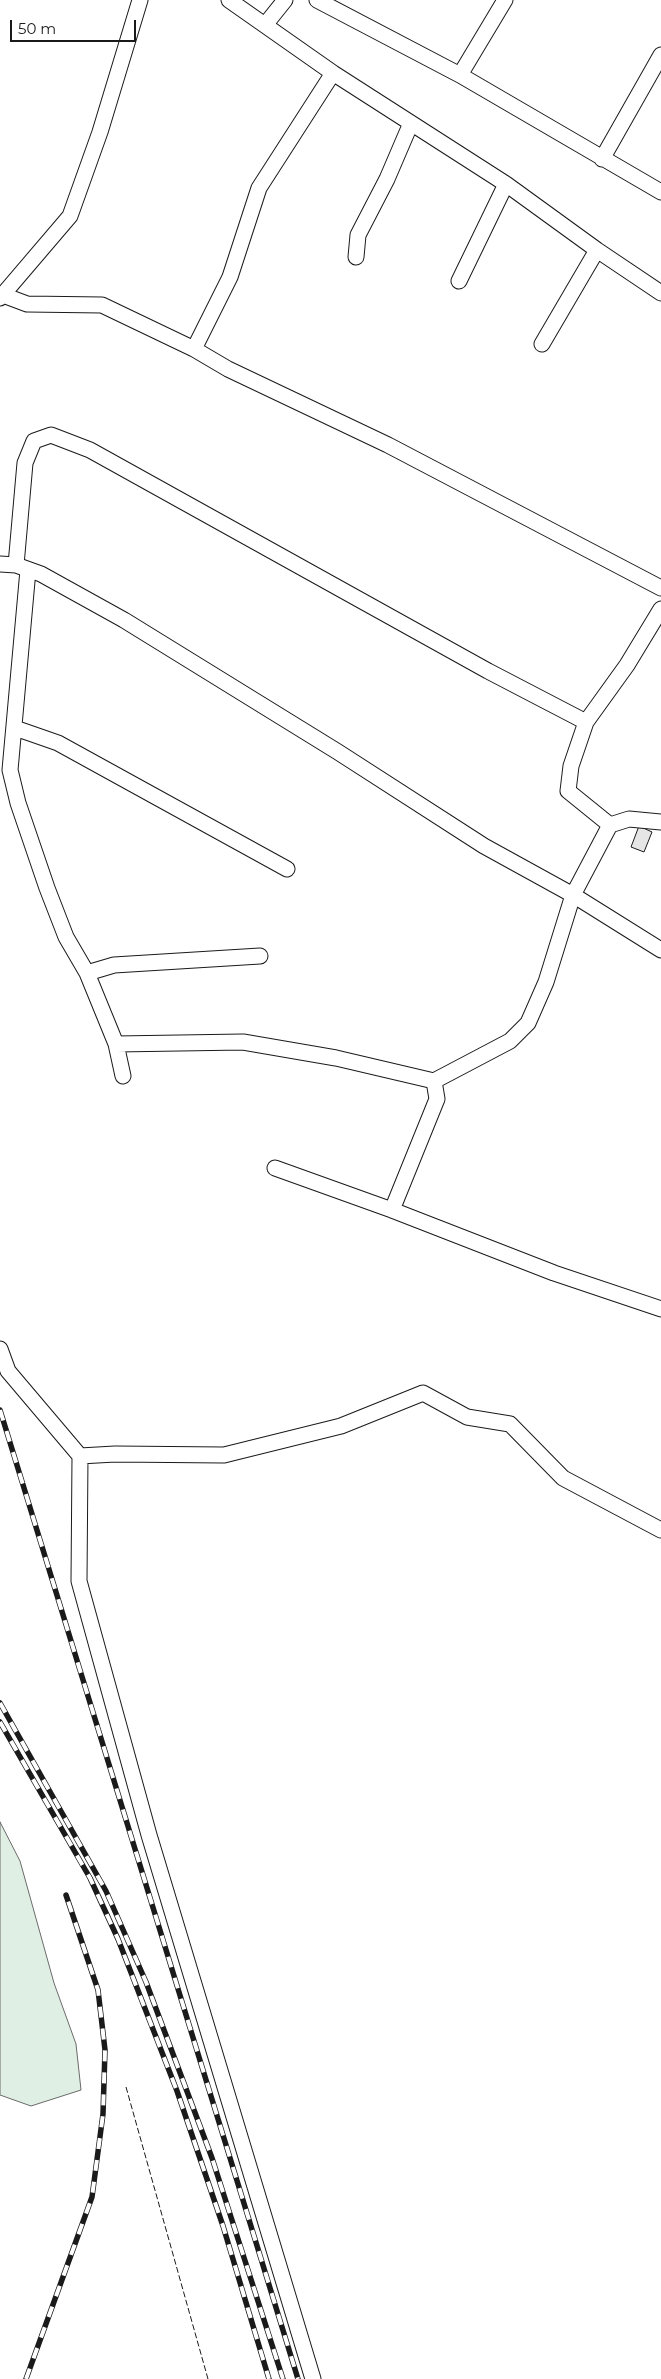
<!DOCTYPE html>
<html>
<head>
<meta charset="utf-8">
<style>
  body { margin:0 }
  #map { position:relative; width:661px; height:2379px; overflow:hidden; background:#fff; font-family:Montserrat,sans-serif }
  canvas { display:block }
  .scale { position:absolute; left:10px; top:20px; width:126px; height:22px; box-sizing:border-box; border:2px solid #1a1a1a; border-top:0; padding-left:6px; font-size:15px; line-height:18px; white-space:nowrap; color:#1a1a1a; -webkit-text-stroke:4px #fff; paint-order:stroke }
</style>
</head>
<body>
<div id="map">
<canvas width="661" height="2379"></canvas>
<div class="scale">50 m</div>
</div>
<script>
const g = document.querySelector('canvas').getContext('2d');
g.lineJoin = 'round';
function fill(path, color) {
  g.fillStyle = color;
  g.fill(path, 'evenodd');
}
function poly(rows) {
  const path = new Path2D();
  for (const r of rows) {
    path.moveTo(r[0], r[1]);
    for (let i = 2; i < r.length; i += 2) path.lineTo(r[i], r[i + 1]);
  }
  return path;
}
function stroke(path, color, width, dash) {
  g.strokeStyle = color;
  g.lineWidth = width;
  g.lineCap = dash ? 'butt' : 'round';
  g.setLineDash(dash || []);
  g.stroke(path);
}
const green = poly([
  [0,1822,20,1861,54,1983,76,2044,81,2090,31,2106,0,2095,0,1822]
]);
fill(green, '#e0efe3');
stroke(green, '#6a6a6a', 1);
const building = poly([
  [639,826,652,832,644,852,631,847,639,826]
]);
fill(building, '#e6e6e6');
stroke(building, '#1a1a1a', 1);
const minor = poly([
  [229,0,333,73,506,184,597,250,661,293],
  [317,0,460,75,661,192],
  [265,25,285,0],
  [460,75,505,0],
  [602,159,661,55],
  [356,257,358,235,387,179,411,123],
  [459,281,506,184],
  [3,295,27,304,102,305,194,349,228,369,388,445,661,588],
  [0,298,70,216,100,132,140,0],
  [542,344,597,250],
  [194,349,230,277,259,188,333,73],
  [0,564,16,565,41,574,124,620,338,752,484,846,573,895,661,950],
  [16,565,25,463,34,441,51,435,90,450,488,671,586,722],
  [28,570,10,770,18,803,47,888,66,937,87,973,116,1044,123,1076],
  [15,728,58,743,287,869],
  [610,825,568,791,571,766,586,722,627,665,661,609],
  [87,973,114,965,260,956],
  [116,1044,243,1042,336,1058,434,1081,510,1041,528,1023,546,982,573,895,610,825,629,819,661,822],
  [275,1168,392,1210,554,1273,661,1309],
  [392,1210,437,1099,434,1081],
  [0,1349,8,1371,80,1456,79,1581,149,1835,313,2379],
  [80,1456,115,1454,224,1455,341,1426,423,1393,467,1417,510,1424,563,1478,661,1530]
]);
stroke(minor, '#1a1a1a', 17);
stroke(minor, '#fff', 15);
const rail = poly([
  [0,1410,298,2379],
  [0,1703,106,1891,146,1982,212,2158,283,2379],
  [0,1722,90,1878,118,1939,177,2091,223,2226,269,2379],
  [26,2379,92,2197,103,2114,105,2050,98,1990,66,1895]
]);
stroke(rail, '#1a1a1a', 5.5);
stroke(rail, '#fff', 4, [11]);
stroke(poly([
  [126,2087,208,2379]
]), '#1a1a1a', 1, [6, 2.5]);
</script>
</body>
</html>
